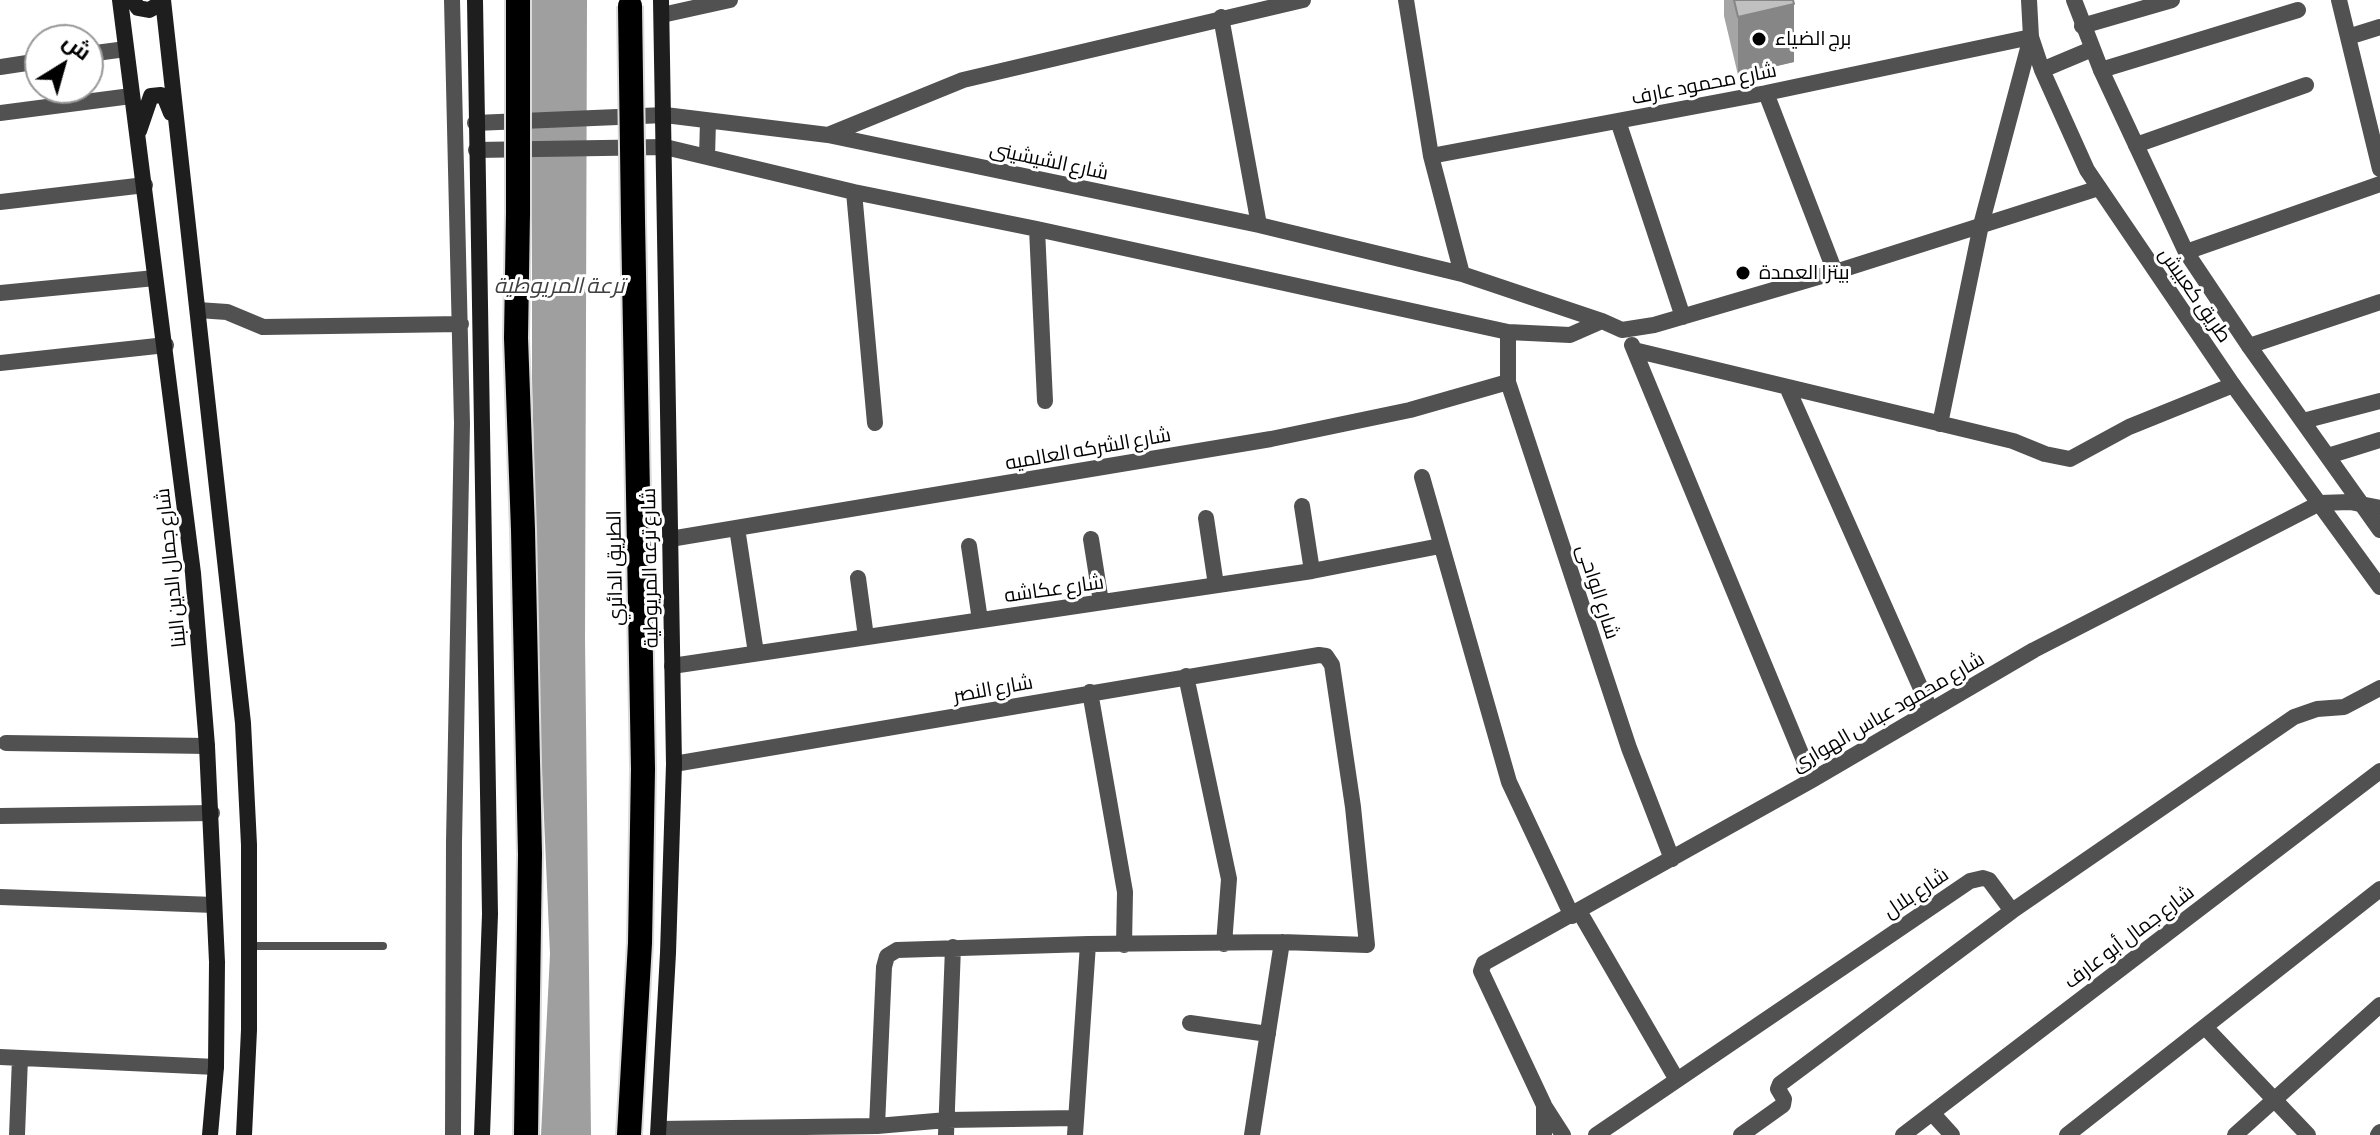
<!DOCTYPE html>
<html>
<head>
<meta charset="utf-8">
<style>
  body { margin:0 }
  #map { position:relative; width:2380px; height:1135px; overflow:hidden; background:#fff; font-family:"Asap Condensed",Cairo,sans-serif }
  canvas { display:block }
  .north { position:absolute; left:24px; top:24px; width:80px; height:80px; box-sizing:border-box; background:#fff; border:2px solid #999; border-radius:50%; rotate:37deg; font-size:22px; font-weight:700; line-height:32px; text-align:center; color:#000 }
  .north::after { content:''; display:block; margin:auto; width:28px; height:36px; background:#000; clip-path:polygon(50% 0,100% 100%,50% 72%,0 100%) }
</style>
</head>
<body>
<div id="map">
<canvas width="2380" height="1135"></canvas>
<div class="north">ش</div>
</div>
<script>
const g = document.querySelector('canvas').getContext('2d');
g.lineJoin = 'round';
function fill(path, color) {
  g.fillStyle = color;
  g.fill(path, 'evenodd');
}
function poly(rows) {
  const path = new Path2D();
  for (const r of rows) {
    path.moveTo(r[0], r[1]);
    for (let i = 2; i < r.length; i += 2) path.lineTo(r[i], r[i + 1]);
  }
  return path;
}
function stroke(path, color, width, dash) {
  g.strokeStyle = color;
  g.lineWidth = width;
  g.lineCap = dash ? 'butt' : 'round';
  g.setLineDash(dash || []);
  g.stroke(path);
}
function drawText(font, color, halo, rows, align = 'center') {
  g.font = font + ' "Asap Condensed",Cairo,sans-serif';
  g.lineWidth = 6;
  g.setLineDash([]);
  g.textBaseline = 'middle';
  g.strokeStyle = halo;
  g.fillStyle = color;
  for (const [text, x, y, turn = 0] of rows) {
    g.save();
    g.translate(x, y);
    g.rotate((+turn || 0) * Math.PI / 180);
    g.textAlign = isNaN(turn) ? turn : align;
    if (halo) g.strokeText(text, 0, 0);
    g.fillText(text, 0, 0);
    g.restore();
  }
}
fill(poly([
  [532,0,587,0,585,640,591,1135,541,1135,550,954,541,750,532,378]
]), '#9f9f9f');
const motorway = poly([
  [518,213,516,338,523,530,530,854,526,1135],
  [629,1135,640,943,643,769,633,220]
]);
stroke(motorway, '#dbdbdb', 28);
stroke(poly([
  [250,946,383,946]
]), '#515151', 8);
stroke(poly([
  [452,0,462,423,454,842,453,1135],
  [1406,0,1431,156,1462,274],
  [2339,0,2380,169],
  [662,15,730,0],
  [1221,17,1259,225],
  [2082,26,2172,0],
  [2348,37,2380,27],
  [88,54,126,49],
  [0,67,40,61],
  [2101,70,2298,10],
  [1766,93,1835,272],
  [0,113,131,96],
  [1618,121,1683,317],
  [475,123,665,115,828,135,1259,225,1462,274,1602,321,1622,330,1654,325,1835,272,2099,188],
  [828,135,963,80,1303,0],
  [2136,145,2306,85],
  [476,150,665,147,854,192,1037,229,1508,332,1570,335,1602,321],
  [1431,156,1766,93,2031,37,1981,225,1940,424],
  [707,157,708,121],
  [854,192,875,423],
  [0,202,145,185],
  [1037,229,1045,401],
  [2186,252,2380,184],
  [0,293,155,278],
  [198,310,227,312,263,327,461,324],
  [1508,332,1508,382,1629,748,1672,859],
  [1632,345,1812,780],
  [2249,346,2380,302],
  [1634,350,2013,441,2045,454,2070,459,2129,427,2233,385],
  [0,363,166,345],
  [1787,387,1930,709],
  [2303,421,2380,401],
  [2328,456,2380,440],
  [1422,477,1509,782,1572,916],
  [1302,506,1312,571],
  [1206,518,1216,585],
  [737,528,756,653],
  [670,539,1271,439,1410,410,1508,382],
  [1091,539,1101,602],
  [969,546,980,620],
  [858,578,866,637],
  [672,666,1312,571,1440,546],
  [1186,676,1229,879,1224,944],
  [1090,692,1125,892,1124,945],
  [6,743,207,746],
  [674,764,1319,655,1326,656,1332,665,1353,807,1367,945,1282,942,1088,944,897,950,887,956,884,967,877,1126],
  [0,816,212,813],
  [0,897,214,905],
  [1579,911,1677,1080],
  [1190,1023,1268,1034],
  [2205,1027,2308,1135],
  [0,1057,216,1067],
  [1545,1107,1563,1135],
  [1932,1113,1952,1135],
  [659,1129,877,1126,947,1120,1076,1118],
  [17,1135,20,1058],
  [946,1135,953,947],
  [1075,1135,1088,944],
  [1252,1135,1282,942],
  [1544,1135,1544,1105,1481,971,1484,963,1812,780,2034,650,2320,503,2350,502,2380,508],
  [1596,1135,1970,881,1983,878,1989,880,2012,911,2294,717,2317,709,2344,707,2380,688],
  [1741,1135,1783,1105,1784,1099,1778,1089,1780,1084,2012,911],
  [1903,1135,2380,771],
  [2067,1135,2380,889],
  [2235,1135,2380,1005],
  [2378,1135,2380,1132]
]), '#515151', 16);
stroke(poly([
  [2029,0,2031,37,2042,70,2087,170,2233,385,2380,587],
  [2074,0,2101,70,2186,252,2249,346,2380,530],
  [2042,70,2092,49]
]), '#515151', 16);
stroke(poly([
  [120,0,193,573,207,746,217,962,216,1067,210,1135],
  [133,0,138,8,149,10,158,5,161,0],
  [163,0,243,723,249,845,249,1030,244,1135],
  [475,0,490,914,482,1135],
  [139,131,151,96,161,95,165,98,171,113],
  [658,1135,668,953,674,764,661,0]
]), '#1e1e1e', 16);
stroke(motorway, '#000', 24);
const motorwayBridge = poly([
  [630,6,633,220],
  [518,213,518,0]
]);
stroke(motorwayBridge, '#dbdbdb', 28, []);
stroke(motorwayBridge, '#000', 24);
fill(poly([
  [1724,0,1793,0,1794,62,1738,75,1724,16]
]), '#a5a5a5');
fill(poly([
  [1794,4,1794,62,1738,75,1738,17]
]), '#868686');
const building = poly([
  [1734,0,1793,0,1794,4,1738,17,1734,0]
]);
fill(building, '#c0c0c0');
stroke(building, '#868686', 2);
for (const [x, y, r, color] of [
  [1759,39,8,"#000"],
  [1743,273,8,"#000"]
]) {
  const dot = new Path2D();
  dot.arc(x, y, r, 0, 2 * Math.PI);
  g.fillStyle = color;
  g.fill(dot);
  stroke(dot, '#fff', 3);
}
drawText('20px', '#000', '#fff', [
  ["برج الضياء",1775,39],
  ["بيتزا العمدة",1759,273]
], 'left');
drawText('20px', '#000', '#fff', [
  ["شارع محمود عارف",1704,84,-11],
  ["شارع الشيشينى",1049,161,12],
  ["طريق كعبيش",2195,295,55],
  ["شارع الشركه العالميه",1088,449,-10],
  ["شارع جمال الدين البنا",171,568,-96],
  ["الطريق الدائري",615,568,-91],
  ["شارع ترعه المريوطية",650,568,-91],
  ["شارع عكاشه",1054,589,-8],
  ["شارع الواحى",1598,592,72],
  ["شارع النصر",993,689,-10],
  ["شارع محمود عباس الهوارى",1888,712,-30],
  ["شارع بلال",1916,893,-34],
  ["شارع جمال أبو عارف",2129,937,-37]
]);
drawText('italic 22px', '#404040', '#fff', [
  ["ترعة المريوطية",559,286]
]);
</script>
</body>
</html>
